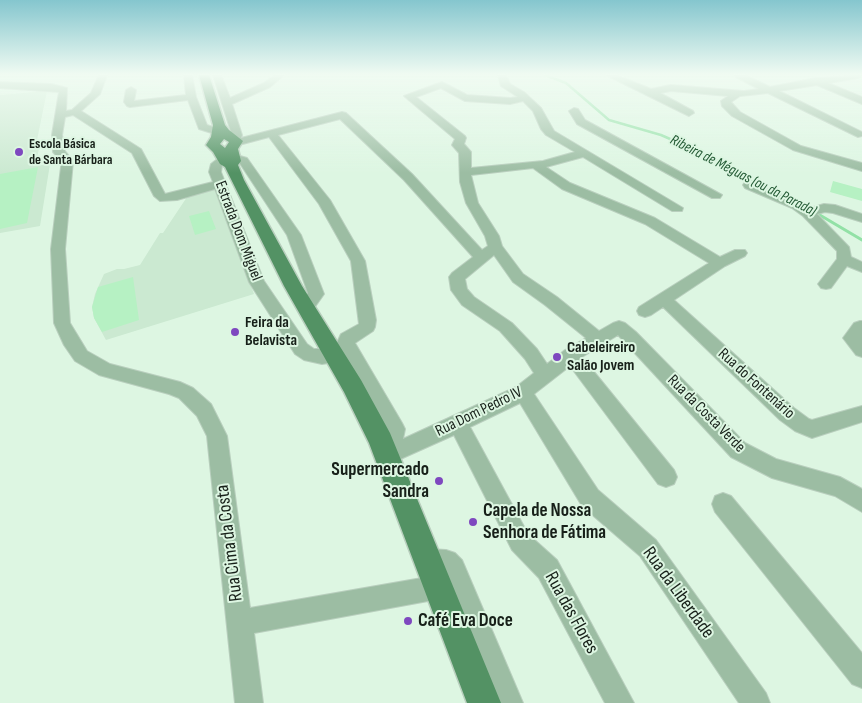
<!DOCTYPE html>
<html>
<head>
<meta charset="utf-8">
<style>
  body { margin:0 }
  canvas { display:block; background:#ddf6e2 }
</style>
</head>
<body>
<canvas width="862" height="703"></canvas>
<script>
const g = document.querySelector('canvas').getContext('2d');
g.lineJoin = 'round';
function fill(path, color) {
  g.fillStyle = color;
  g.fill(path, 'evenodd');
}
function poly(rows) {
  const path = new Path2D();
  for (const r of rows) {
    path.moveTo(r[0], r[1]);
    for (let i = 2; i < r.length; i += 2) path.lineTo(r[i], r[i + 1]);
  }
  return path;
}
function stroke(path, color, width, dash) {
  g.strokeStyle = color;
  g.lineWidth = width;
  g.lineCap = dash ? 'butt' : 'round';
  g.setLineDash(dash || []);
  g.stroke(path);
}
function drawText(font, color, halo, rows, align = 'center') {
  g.font = font + ' "Sofia Sans Condensed",sans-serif';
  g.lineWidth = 4;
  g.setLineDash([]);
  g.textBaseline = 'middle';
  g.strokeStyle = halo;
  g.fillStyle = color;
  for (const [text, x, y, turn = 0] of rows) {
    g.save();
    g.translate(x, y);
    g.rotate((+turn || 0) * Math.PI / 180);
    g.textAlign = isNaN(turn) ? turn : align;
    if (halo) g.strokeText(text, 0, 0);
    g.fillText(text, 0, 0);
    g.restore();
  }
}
fill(poly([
  [47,91,37,140,41,140,35,166,50,164,40,226,0,233,0,95],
  [214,189,254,294,106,340,94,318,92,307,95,294,104,274,117,269,124,269,140,265,160,233,163,233,187,197]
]), '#cbe9d1');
fill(poly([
  [38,167,27,223,0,229,0,174],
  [833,181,862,189,862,201,830,192],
  [209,211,216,229,195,235,189,216],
  [133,277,139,320,102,332,94,318,92,307,98,287]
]), '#b6f1c3');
stroke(poly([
  [545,75,566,83,609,120,661,135,693,149]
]), '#92e1a6', 2.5);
stroke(poly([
  [690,148,718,161,742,178,754,183],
  [813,211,862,240]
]), '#92e1a6', 3);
const minor = poly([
  [99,75,107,75,100,94,81,111,141,149,165,194,213,182,209,172,211,164,220,157,228,156,233,154,247,158,301,235,324,294,312,311,306,313,300,311,298,307,308,293,287,235,239,162,229,160,222,165,221,172,264,281,307,344,314,349,335,349,341,351,344,356,341,361,322,364,304,360,295,354,249,282,215,189,177,200,160,201,154,196,132,153,73,115,65,117,62,135,65,151,73,161,65,249,70,323,87,351,110,364,180,382,193,388,211,404,227,436,250,608,439,575,443,576,441,574,429,573,420,570,417,561,420,552,429,549,446,550,455,553,462,560,523,703,495,703,450,591,448,596,439,599,254,633,263,703,235,703,207,436,197,416,179,398,169,394,99,375,75,361,64,345,54,323,51,249,61,167,61,161,53,152,52,135,59,92,0,88,0,82,51,84,67,88,66,111,72,110,91,93,99,75],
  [184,75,192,75,196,97,207,125,222,130,223,132,222,134,218,135,199,129,188,100,130,107,127,106,124,102,126,90,131,87,136,90,134,101,186,95,184,75],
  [213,75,221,75,230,98,264,83,275,75,284,75,270,87,232,104,242,135,241,138,342,112,346,113,412,174,482,250,488,246,485,236,466,203,460,182,459,153,452,145,455,139,404,96,442,82,467,95,510,98,518,97,501,86,498,75,506,75,510,84,524,92,541,108,554,131,683,208,682,211,672,211,583,157,546,167,570,183,655,218,720,257,735,250,745,250,747,253,745,256,725,266,674,300,794,408,809,419,812,420,862,406,862,422,812,438,795,431,780,420,663,307,651,315,645,317,639,315,637,311,639,307,709,263,645,224,562,189,533,168,471,175,478,203,499,236,502,246,523,274,557,297,599,331,613,323,619,321,625,323,636,332,745,443,776,459,840,477,862,489,862,512,835,496,772,478,731,457,618,335,582,357,674,470,677,477,674,484,666,487,658,484,570,366,534,394,598,490,656,540,766,693,770,703,739,703,640,556,582,506,520,403,470,427,528,534,557,560,634,703,605,703,539,578,512,550,454,435,387,465,380,463,377,456,380,450,374,447,371,441,374,435,385,429,337,343,341,334,359,324,351,261,319,204,269,137,235,146,231,145,230,140,232,135,213,75],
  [441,88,465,101,510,104,523,101,533,111,541,129,546,135,575,152,543,161,471,168,471,152,464,144,466,138,465,136,416,97,441,88],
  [340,119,404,180,473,257,452,273,449,277,451,290,462,305,500,331,525,359,534,373,516,387,403,439,405,429,402,423,355,343,373,331,375,327,376,320,365,261,330,200,278,135,340,119],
  [494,255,513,282,545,305,586,338,565,350,547,364,537,349,512,323,474,297,467,289,465,279,494,255],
  [606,75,616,75,651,89,671,85,744,91,759,89,736,77,735,75,745,75,770,87,816,78,862,75,858,78,828,83,862,97,862,104,817,85,779,91,862,132,862,136,858,137,768,93,740,96,731,102,740,112,801,146,862,163,862,171,793,150,732,116,722,106,721,101,728,96,671,91,660,93,693,111,694,113,689,116,606,75],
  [574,108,578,109,585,120,722,195,720,198,712,198,577,124,569,111,574,108],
  [749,181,802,202,810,208,824,204,835,205,862,214,862,222,833,213,825,212,817,214,849,247,851,257,862,262,862,272,847,266,831,288,826,289,821,288,818,284,837,259,837,251,803,216,792,208,745,188,743,185,745,182,749,181],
  [860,321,862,321,862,357,856,355,843,338,854,323,860,321],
  [723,493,731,496,862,653,862,688,852,684,715,512,712,504,715,496,723,493]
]);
const major = poly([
  [199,75,209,75,225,125,229,130,243,141,238,149,241,161,238,165,244,180,302,286,361,380,390,433,501,703,467,703,369,443,344,392,284,286,225,167,220,164,213,152,206,145,211,137,213,125,199,75],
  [224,139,229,142,225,148,220,144,224,139]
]);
stroke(minor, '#b9cfbe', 2);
stroke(major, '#b9cfbe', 3);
fill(minor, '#9cbda3');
fill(major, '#539264');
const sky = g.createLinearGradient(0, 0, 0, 173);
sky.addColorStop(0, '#85c6ce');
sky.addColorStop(0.43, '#f0fbf2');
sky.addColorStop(1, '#f0fbf200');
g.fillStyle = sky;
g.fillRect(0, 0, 862, 173);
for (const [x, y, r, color] of [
  [19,152,5,"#7e48bf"],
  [235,332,5,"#7e48bf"],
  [557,357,5,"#7e48bf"],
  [439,481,5,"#7e48bf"],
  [473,522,5,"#7e48bf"],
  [408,621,5,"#7e48bf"]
]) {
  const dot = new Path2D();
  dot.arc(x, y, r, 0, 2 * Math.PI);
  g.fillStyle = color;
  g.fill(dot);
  stroke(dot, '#ddf6e2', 2);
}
drawText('bold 14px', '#172019', '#ddf6e2', [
  ["Escola Básica",29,144],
  ["de Santa Bárbara",29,160]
], 'left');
drawText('italic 15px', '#245b35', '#ddf6e2', [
  ["Ribeira de Méguas (ou da Parada)",743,176,27]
]);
drawText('16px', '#172019', '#ddf6e2', [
  ["Estrada Dom Miguel",238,231,69],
  ["Rua do Fontenário",756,384,42],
  ["Rua Dom Pedro IV",479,412,-26],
  ["Rua da Costa Verde",706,414,45]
]);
drawText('bold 16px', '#172019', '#ddf6e2', [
  ["Feira da",245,323],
  ["Belavista",245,341],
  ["Cabeleireiro",567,348],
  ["Salão Jovem",567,366]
], 'left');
drawText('bold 19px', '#172019', '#ddf6e2', [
  ["Supermercado",429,470,"right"],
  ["Sandra",429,492,"right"],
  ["Capela de Nossa",483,511],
  ["Senhora de Fátima",483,533],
  ["Café Eva Doce",418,621]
], 'left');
drawText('19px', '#172019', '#ddf6e2', [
  ["Rua Cima da Costa",230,543,-97],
  ["Rua da Liberdade",678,593,54],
  ["Rua das Flores",571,613,61]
]);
</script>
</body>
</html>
